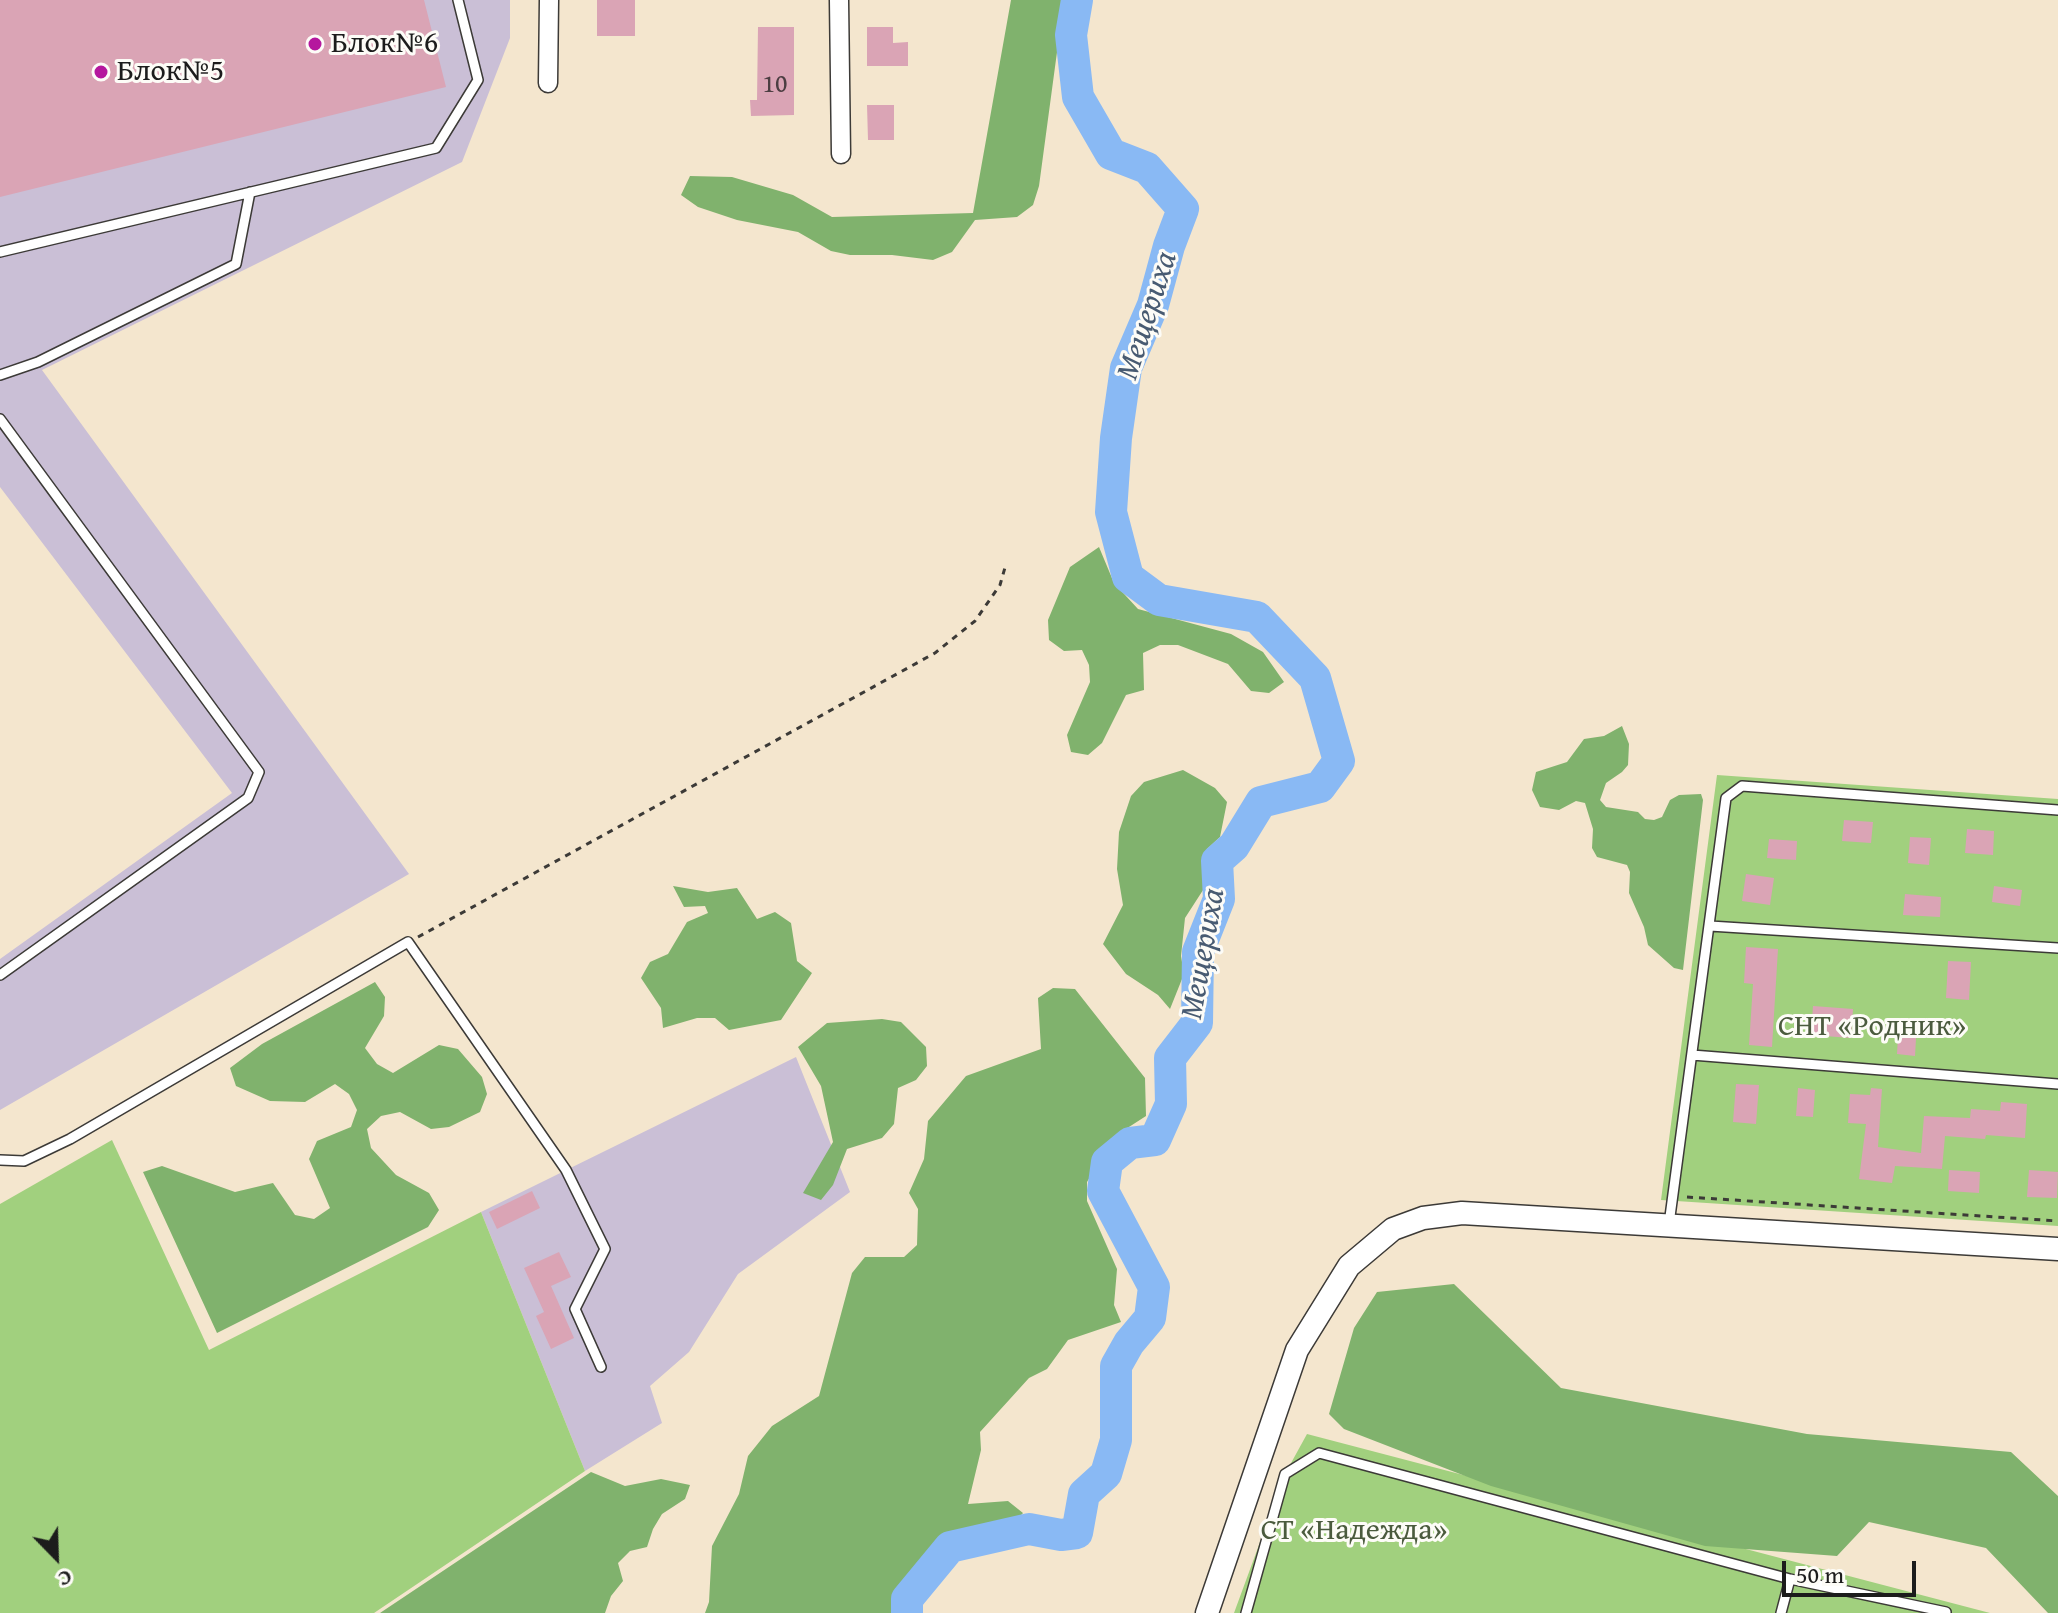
<!DOCTYPE html>
<html>
<head>
<meta charset="utf-8">
<style>
  body { margin:0 }
  #map { position:relative; width:2058px; height:1613px; overflow:hidden; background:#f4e6ce; font-family:"Gentium Book Plus",serif }
  canvas { display:block }
  .north { position:absolute; left:16px; top:1517px; width:80px; height:80px; -webkit-text-stroke:6px #fdfcf7; paint-order:stroke; rotate:157deg; font-size:22px; font-weight:700; line-height:32px; text-align:center; color:#1c1c1c }
  .north::after { content:''; display:block; margin:auto; width:28px; height:36px; background:#1c1c1c; clip-path:polygon(50% 0,100% 100%,50% 72%,0 100%) }
  .scale { position:absolute; left:1782px; top:1561px; width:134px; height:36px; box-sizing:border-box; border:4px solid #1c1c1c; border-top:0; padding-left:10px; font-size:24px; line-height:28px; white-space:nowrap; color:#1c1c1c; -webkit-text-stroke:6px #fdfcf7; paint-order:stroke }
</style>
</head>
<body>
<div id="map">
<canvas width="2058" height="1613"></canvas>
<div class="north">С</div>
<div class="scale">50 m</div>
</div>
<script>
const g = document.querySelector('canvas').getContext('2d');
g.lineJoin = 'round';
function fill(path, color) {
  g.fillStyle = color;
  g.fill(path, 'evenodd');
}
function poly(rows) {
  const path = new Path2D();
  for (const r of rows) {
    path.moveTo(r[0], r[1]);
    for (let i = 2; i < r.length; i += 2) path.lineTo(r[i], r[i + 1]);
  }
  return path;
}
function stroke(path, color, width, dash) {
  g.strokeStyle = color;
  g.lineWidth = width;
  g.lineCap = dash ? 'butt' : 'round';
  g.setLineDash(dash || []);
  g.stroke(path);
}
function drawText(font, color, halo, rows, align = 'center') {
  g.font = font + ' "Gentium Book Plus",serif';
  g.lineWidth = 6;
  g.setLineDash([]);
  g.textBaseline = 'middle';
  g.strokeStyle = halo;
  g.fillStyle = color;
  for (const [text, x, y, turn = 0] of rows) {
    g.save();
    g.translate(x, y);
    g.rotate((+turn || 0) * Math.PI / 180);
    g.textAlign = isNaN(turn) ? turn : align;
    if (halo) g.strokeText(text, 0, 0);
    g.fillText(text, 0, 0);
    g.restore();
  }
}
fill(poly([
  [0,0,510,0,510,38,462,162,42,370,409,874,0,1110,0,959,232,793,0,487],
  [796,1057,850,1192,738,1274,689,1352,650,1386,662,1423,585,1471,481,1212]
]), '#cabfd6');
fill(poly([
  [1717,775,2058,799,2058,1226,1661,1200],
  [112,1140,209,1350,481,1212,585,1471,374,1613,0,1613,0,1204],
  [1307,1434,1990,1613,1234,1613,1285,1474]
]), '#a1d07e');
fill(poly([
  [1011,0,1064,0,1039,186,1033,205,1017,217,975,220,952,252,933,260,892,255,850,255,831,251,798,232,737,220,698,207,681,195,690,176,732,177,793,195,832,217,973,213],
  [1099,547,1114,583,1138,609,1231,634,1263,652,1284,682,1269,693,1251,691,1228,664,1178,645,1160,645,1143,653,1144,690,1126,695,1102,743,1088,755,1071,752,1067,735,1090,682,1089,665,1082,650,1064,651,1049,640,1048,620,1070,567],
  [1622,726,1629,744,1628,765,1622,772,1606,783,1600,800,1606,807,1638,812,1645,819,1654,820,1662,817,1670,800,1679,795,1701,794,1703,800,1683,970,1674,968,1648,945,1644,927,1629,893,1630,872,1627,865,1597,857,1592,848,1593,829,1585,803,1576,801,1559,810,1540,807,1532,790,1536,772,1567,762,1584,739,1604,736],
  [1183,770,1215,788,1227,802,1220,837,1207,849,1205,887,1185,918,1181,956,1184,974,1170,1009,1158,995,1126,974,1103,944,1123,905,1117,869,1119,832,1131,796,1144,782],
  [673,886,708,892,737,888,757,919,775,912,791,923,797,961,812,973,781,1020,729,1030,715,1018,697,1018,663,1028,661,1008,641,978,650,962,668,954,687,922,708,913,705,906,684,907],
  [375,982,385,997,384,1016,365,1048,377,1064,393,1073,439,1045,458,1049,482,1077,487,1094,480,1112,449,1127,431,1129,400,1112,381,1116,367,1129,371,1148,396,1175,429,1193,439,1210,428,1227,217,1333,143,1172,162,1166,235,1192,273,1183,295,1215,314,1219,330,1208,309,1159,317,1141,351,1127,357,1110,349,1094,335,1084,305,1102,270,1101,236,1086,230,1068,262,1044],
  [1053,988,1075,989,1145,1078,1146,1116,1115,1136,1087,1182,1087,1201,1117,1269,1114,1305,1121,1322,1068,1340,1047,1369,1029,1378,980,1432,981,1450,968,1504,1008,1501,1023,1513,1012,1526,942,1543,895,1601,895,1613,705,1613,709,1602,712,1546,739,1494,748,1456,772,1426,819,1396,852,1273,865,1257,904,1257,917,1245,918,1209,909,1193,924,1159,928,1121,966,1076,1041,1049,1038,998],
  [882,1019,901,1022,926,1047,927,1066,916,1080,898,1088,894,1124,882,1138,847,1149,833,1185,821,1200,803,1193,833,1142,821,1086,798,1047,827,1023],
  [1454,1284,1561,1388,1807,1434,2011,1452,2058,1496,2058,1613,2048,1613,1986,1548,1869,1522,1837,1556,1705,1546,1491,1486,1344,1429,1329,1414,1354,1328,1377,1292],
  [591,1472,625,1486,661,1479,690,1485,685,1499,662,1514,653,1529,647,1547,630,1551,618,1563,623,1581,611,1596,605,1613,380,1613]
]), '#80b26d');
stroke(poly([
  [907,1613,907,1599,950,1547,1029,1529,1061,1535,1077,1533,1084,1494,1106,1474,1116,1440,1116,1366,1129,1343,1150,1318,1154,1287,1103,1191,1107,1162,1130,1143,1155,1140,1171,1104,1170,1058,1197,1023,1198,952,1219,899,1217,861,1234,846,1261,802,1320,787,1339,761,1315,678,1257,617,1159,600,1128,577,1111,512,1116,438,1126,368,1153,305,1169,246,1183,209,1147,168,1111,154,1078,97,1071,35,1077,0]
]), '#89b9f4', 32);
fill(poly([
  [0,0,424,0,446,87,0,197],
  [597,0,635,0,635,36,597,36],
  [758,27,794,27,794,115,751,116,750,100,757,100],
  [867,27,893,27,893,43,908,42,908,66,867,66],
  [867,105,894,105,894,140,868,140],
  [1844,820,1873,822,1871,843,1842,841],
  [1967,829,1994,831,1993,855,1965,853],
  [1910,837,1931,838,1929,865,1908,863],
  [1769,839,1797,841,1796,860,1767,858],
  [1746,874,1774,878,1770,905,1742,901],
  [1994,886,2022,890,2020,906,1992,902],
  [1905,894,1941,897,1940,917,1903,915],
  [1746,947,1778,949,1772,1047,1749,1045,1753,984,1744,983],
  [1948,961,1971,962,1969,1000,1946,998],
  [1813,1006,1853,1009,1851,1038,1811,1035],
  [1899,1020,1917,1021,1915,1056,1897,1054],
  [1736,1084,1759,1085,1756,1124,1733,1122],
  [1798,1088,1815,1090,1813,1117,1796,1116],
  [1871,1088,1882,1089,1878,1147,1921,1153,1924,1116,1970,1118,1971,1109,2000,1111,2001,1102,2027,1104,2025,1138,1986,1135,1985,1139,1945,1136,1942,1169,1895,1166,1892,1183,1859,1179,1866,1124,1848,1123,1850,1094,1870,1095],
  [1949,1170,1980,1172,1979,1193,1948,1191],
  [2029,1170,2058,1172,2057,1198,2027,1197],
  [532,1191,540,1208,497,1229,489,1212],
  [559,1252,571,1277,551,1286,574,1338,551,1349,536,1316,544,1312,524,1268]
]), '#daa4b5');
const service = poly([
  [0,252,436,148,478,80,458,0],
  [0,375,38,362,236,264,250,192],
  [0,419,259,772,248,798,0,975],
  [1710,926,2058,948],
  [1692,1055,2058,1084],
  [0,1160,24,1161,70,1139,408,942,566,1170,605,1249,575,1309,601,1367],
  [1669,1224,1726,798,1742,786,2058,810],
  [1246,1613,1285,1474,1319,1453,1790,1579,1946,1612],
  [1781,1613,1790,1579]
]);
const minor = poly([
  [839,0,841,154],
  [548,83,549,0]
]);
const tertiary = poly([
  [1207,1613,1297,1350,1349,1266,1393,1229,1423,1218,1462,1213,2058,1249]
]);
stroke(service, '#3c3a37', 12);
stroke(minor, '#3c3a37', 21);
stroke(tertiary, '#3c3a37', 25);
stroke(poly([
  [418,937,935,653,975,621,1000,585,1006,564],
  [1687,1197,2058,1221]
]), '#3c3a37', 3, [6, 6]);
stroke(service, '#fff', 9);
stroke(minor, '#fff', 18);
stroke(tertiary, '#fff', 22);
for (const [x, y, r, color] of [
  [315,44,8,"#b5179e"],
  [101,72,8,"#b5179e"]
]) {
  const dot = new Path2D();
  dot.arc(x, y, r, 0, 2 * Math.PI);
  g.fillStyle = color;
  g.fill(dot);
  stroke(dot, '#fdfcf7', 3);
}
drawText('26px', '#4c3e42', null, [
  ["10",775,85]
]);
drawText('30px', '#1c1c1c', '#fdfcf7', [
  ["Блок№6",331,44],
  ["Блок№5",117,72]
], 'left');
drawText('30px', '#4b5b3e', '#fdfcf7', [
  ["СНТ «Родник»",1872,1027],
  ["СТ «Надежда»",1354,1531]
]);
drawText('italic 32px', '#485b72', '#fdfcf7', [
  ["Мещериха",1148,316,-72],
  ["Мещериха",1204,954,-80]
]);
</script>
</body>
</html>
